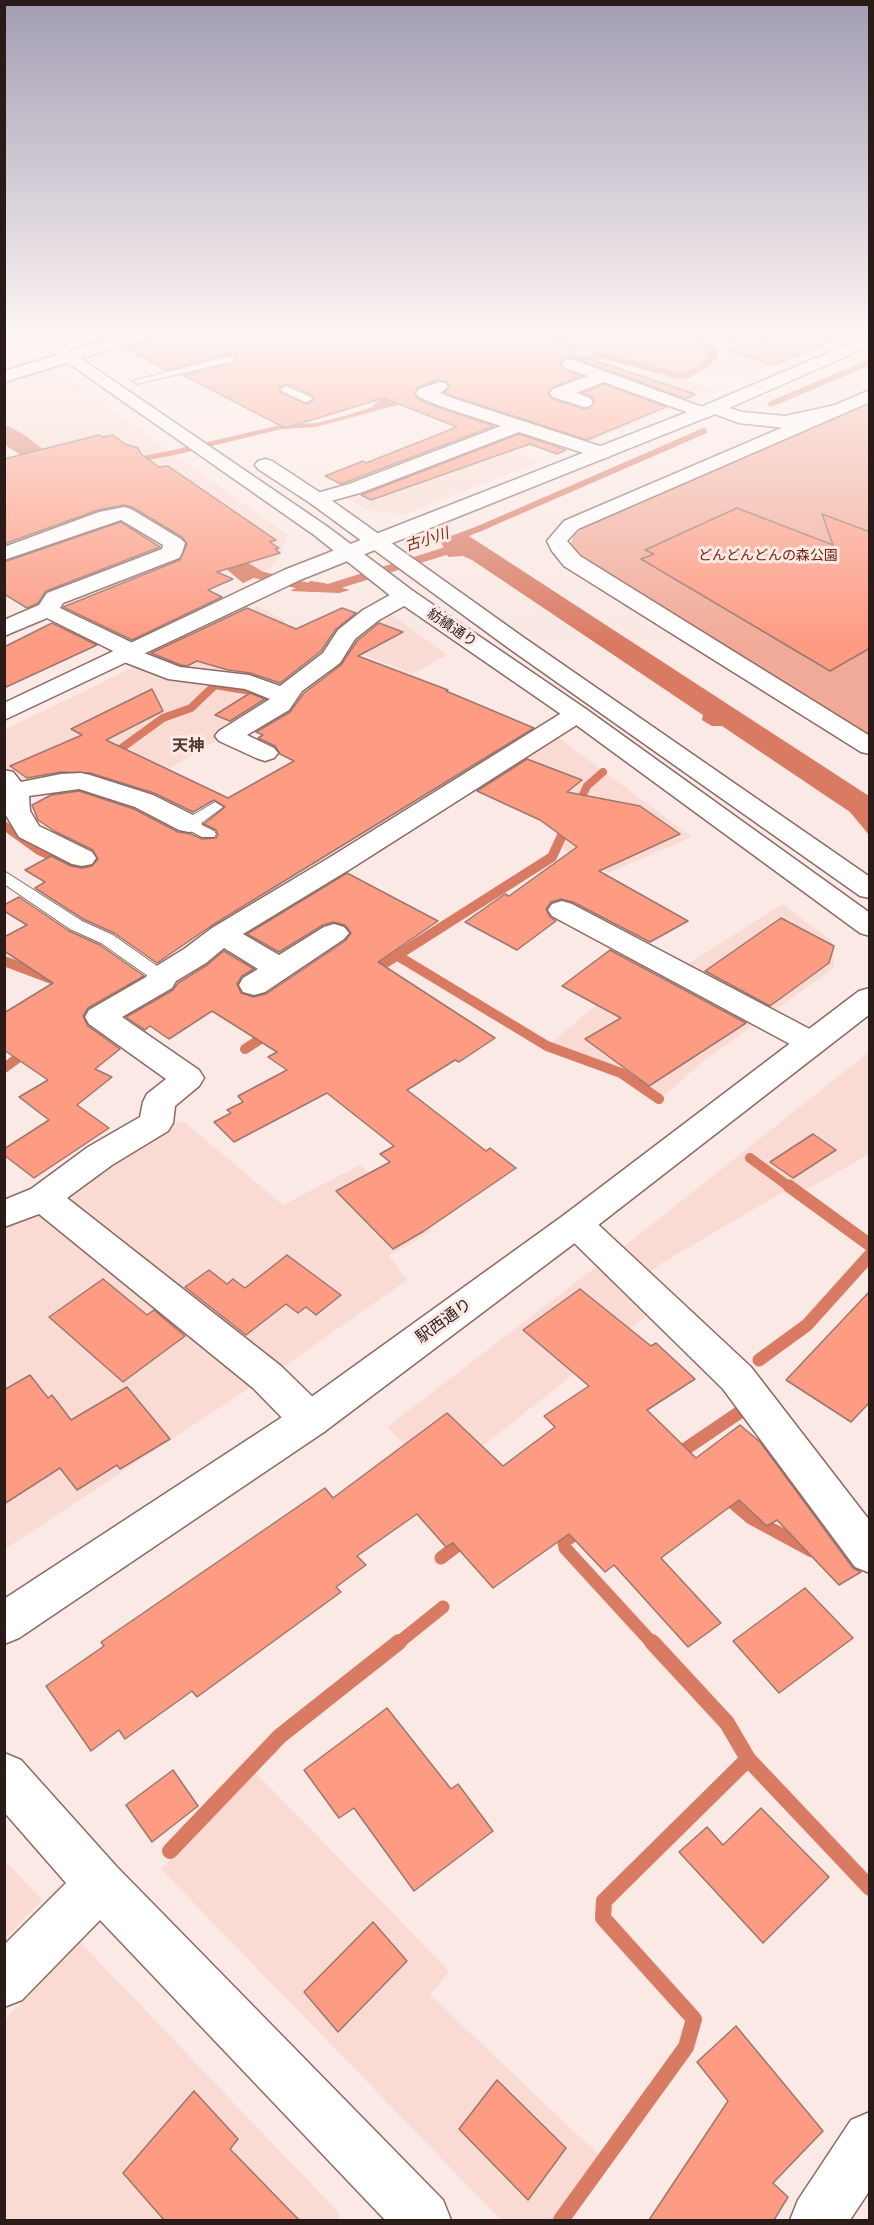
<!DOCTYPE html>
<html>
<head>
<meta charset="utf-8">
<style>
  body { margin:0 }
  #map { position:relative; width:874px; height:2225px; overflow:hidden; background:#fae9e4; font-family:Figtree,sans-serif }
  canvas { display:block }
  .frame { position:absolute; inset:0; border:6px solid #2a1b18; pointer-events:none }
</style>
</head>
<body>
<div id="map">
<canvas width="874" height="2225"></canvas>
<div class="frame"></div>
</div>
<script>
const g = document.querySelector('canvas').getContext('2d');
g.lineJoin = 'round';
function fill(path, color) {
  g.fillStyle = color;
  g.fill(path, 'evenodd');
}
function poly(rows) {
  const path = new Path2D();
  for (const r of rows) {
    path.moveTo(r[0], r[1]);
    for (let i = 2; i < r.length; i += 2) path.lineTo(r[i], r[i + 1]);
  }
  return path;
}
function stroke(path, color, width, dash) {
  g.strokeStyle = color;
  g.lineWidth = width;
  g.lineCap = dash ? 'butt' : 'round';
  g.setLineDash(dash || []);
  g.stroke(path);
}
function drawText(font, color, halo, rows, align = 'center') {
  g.font = font + ' Figtree,"Noto Sans JP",sans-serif';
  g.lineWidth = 6;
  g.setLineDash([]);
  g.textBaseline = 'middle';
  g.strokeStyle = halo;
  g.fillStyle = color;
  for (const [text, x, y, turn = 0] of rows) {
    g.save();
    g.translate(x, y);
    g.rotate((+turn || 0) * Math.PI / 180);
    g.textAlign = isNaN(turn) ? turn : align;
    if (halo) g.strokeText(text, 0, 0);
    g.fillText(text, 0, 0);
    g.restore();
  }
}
fill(poly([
  [4,335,38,358,37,360,5,371],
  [730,352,755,360,778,365,747,378,700,373,717,358],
  [48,369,53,369,70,380,169,451,87,468,49,455,23,434,5,424,4,383],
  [657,370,677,376,716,391,683,404,626,383],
  [639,392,678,406,585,444,539,429,566,417],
  [462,449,489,460,512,451,541,462,405,514,366,510,343,495],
  [175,455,288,535,277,562,263,572,235,555,128,465],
  [257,606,286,621,212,681,245,685,278,700,217,740,167,770,128,749,24,788,5,765,5,730],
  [384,609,447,655,412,674,344,647],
  [555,735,692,837,608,873,564,850,557,839,573,807,492,772],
  [782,904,832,941,834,968,703,1061,661,1099,622,1073,549,1045,617,987,637,997],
  [869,1052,869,1154,810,1188,785,1191,660,1264,647,1274,621,1249],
  [183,1121,283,1205,360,1165,432,1231,389,1256,407,1280,279,1370,60,1200,163,1127],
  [37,1211,251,1387,5,1549,5,1223],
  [597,1266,652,1312,441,1479,387,1427],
  [253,1770,449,1971,430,1995,600,2156,555,2220,501,2220,161,1869],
  [5,1861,42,1900,5,1939],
  [80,1942,339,2213,338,2220,5,2220,4,2021]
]), '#f9dbd3');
fill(poly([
  [548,332,679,332,707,349,707,357,697,367,677,376,606,355,597,355,550,336,555,334],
  [869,400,869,736,587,563,574,552,571,543,574,535,584,527]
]), '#f1aa98');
fill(poly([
  [397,332,417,332,446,357,479,376,468,380,443,368,403,376,381,385,398,393,397,405,316,427,282,429,175,455,80,473,75,476,99,493,117,499,141,498,174,503,192,513,202,529,199,535,213,550,225,555,235,555,265,573,243,583,225,568,193,549,184,541,176,522,163,513,91,500,5,445,4,424,23,434,70,470,169,451,280,425,317,423,348,415,372,407,384,396,362,384,441,362,429,350],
  [679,332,697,332,706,337,718,351,717,358,710,365,689,378,677,376,697,367,707,357,707,349],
  [486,523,493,526,469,536,869,796,869,835,850,812,722,726,712,726,702,720,703,715,472,560,463,556,448,557,440,540],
  [311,581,324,583,350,590,339,593,290,591]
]), '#d97a63');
stroke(poly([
  [564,365,596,356,605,356,680,376,690,374],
  [771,404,870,362],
  [476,530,704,431],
  [444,551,457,547]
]), '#d97a63', 6);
stroke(poly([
  [247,572,312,588,328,588,449,550],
  [112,755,163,718,191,708,215,685,257,692,282,704],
  [577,807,587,786,603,772],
  [4,825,12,831],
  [565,831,568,824]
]), '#d97a63', 8);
stroke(poly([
  [10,829,39,850,92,874],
  [398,956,547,1046,621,1073,659,1099],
  [4,961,52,979],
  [371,972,552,857,565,829],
  [245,1049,270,1033],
  [4,1068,29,1050],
  [750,1158,791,1188]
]), '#d97a63', 10);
stroke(poly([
  [789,1186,870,1245],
  [759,1360,807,1325,870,1255],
  [675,1456,740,1412],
  [724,1495,751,1518,812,1551],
  [582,1529,564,1542,565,1548,653,1644],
  [441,1558,467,1538],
  [397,1644,443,1607]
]), '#d97a63', 13);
stroke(poly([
  [652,1642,727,1723,748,1759,870,1888],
  [170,1851,280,1736,399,1642],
  [561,2220,686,2047,694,2019,603,1918,604,1901,748,1759]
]), '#d97a63', 16);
const building = poly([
  [159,332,535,332,579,349,570,352,695,394,686,399,572,357,565,358,560,364,563,369,581,376,551,388,548,393,552,399,583,409,590,408,595,401,591,396,582,393,604,384,666,407,587,440,453,396,444,392,450,387,447,382,438,380,418,387,414,394,418,399,439,408,494,426,341,484,325,476,363,461,366,463,457,427,384,398,285,428,183,375,235,363,235,355,229,354,166,370,125,348,156,338,159,332],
  [287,384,312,395,314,400,306,404,281,393,279,388,287,384],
  [727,332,752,332,750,336,752,340,760,342,775,338,778,332,854,332,773,365,728,350,744,343,726,338,727,332],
  [519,434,566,450,557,454,530,444,371,500,361,495,519,434],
  [99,435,103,437,113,435,125,444,138,448,141,454,159,467,168,466,276,540,270,542,279,548,275,549,280,553,217,572,233,579,208,590,222,597,132,640,63,607,180,560,187,544,182,537,132,507,124,505,98,510,4,544,4,459,99,435],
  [737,508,833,545,822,514,870,532,870,648,830,671,641,559,654,554,645,550,737,508],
  [121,522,160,547,46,591,38,603,27,608,4,594,4,562,121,522],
  [247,608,296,629,342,608,356,613,336,629,321,651,280,683,250,673,228,670,197,661,187,666,181,665,151,653,247,608],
  [52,623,97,645,4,688,4,647,52,623],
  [379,623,403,632,358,656,448,690,446,691,534,728,211,926,157,963,114,933,83,919,35,888,45,882,25,870,51,856,71,866,82,868,92,866,98,859,93,850,54,831,38,820,32,805,51,795,79,791,134,809,178,832,191,834,202,839,216,838,218,835,216,830,204,824,225,807,214,800,193,812,154,793,90,773,61,772,27,778,10,766,82,735,71,729,152,689,163,711,106,740,228,798,294,761,280,754,275,746,258,738,263,735,256,732,290,712,304,693,341,665,357,641,379,623],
  [250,693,265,699,230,721,215,715,250,693],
  [527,759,582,780,567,792,640,806,680,834,599,871,688,921,650,942,573,902,561,899,551,902,546,909,550,917,556,921,517,950,465,922,505,894,509,896,577,847,540,820,477,791,527,759],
  [347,873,438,921,378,962,495,1038,459,1062,455,1060,407,1090,486,1151,490,1148,516,1168,424,1231,393,1249,336,1191,390,1162,380,1154,394,1146,327,1093,234,1142,214,1122,231,1113,227,1110,243,1102,238,1096,287,1070,268,1057,277,1052,212,1011,169,1039,150,1026,145,1030,126,1017,173,990,178,983,207,965,224,951,254,969,242,976,237,984,241,993,253,997,266,994,345,941,351,933,345,925,333,922,323,925,279,952,247,934,347,873],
  [19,897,69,931,100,945,144,976,88,1008,83,1016,88,1026,120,1049,95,1069,112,1077,77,1105,109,1128,34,1178,4,1155,4,1149,49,1120,19,1097,48,1080,4,1050,4,1013,53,983,4,951,4,937,27,925,4,911,4,905,19,897],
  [781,918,834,946,829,963,770,1006,705,971,781,918],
  [610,950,746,1023,649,1086,585,1039,621,1018,562,986,610,950],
  [813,1134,836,1150,793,1178,770,1162,813,1134],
  [287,1255,341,1295,316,1315,306,1307,298,1313,286,1304,246,1335,185,1287,209,1270,227,1284,233,1279,245,1288,287,1255],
  [103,1279,147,1315,154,1310,185,1336,123,1382,49,1317,103,1279],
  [580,1289,651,1346,656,1343,695,1379,647,1410,696,1458,740,1425,760,1442,853,1568,861,1572,839,1585,777,1520,767,1526,739,1500,661,1558,721,1623,688,1647,614,1565,605,1572,569,1534,493,1588,453,1543,446,1547,417,1514,357,1556,366,1565,336,1587,341,1592,289,1630,197,1697,192,1691,125,1739,119,1730,91,1751,46,1686,104,1646,101,1642,325,1488,333,1498,447,1413,503,1466,555,1427,544,1416,589,1386,523,1330,580,1289],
  [870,1291,870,1402,851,1422,786,1380,870,1291],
  [30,1375,48,1398,52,1395,71,1420,127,1387,170,1439,120,1469,117,1465,77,1490,60,1468,4,1504,4,1390,30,1375],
  [805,1588,853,1638,779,1693,733,1641,805,1588],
  [387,1708,451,1789,458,1784,493,1831,414,1891,354,1808,339,1818,304,1770,387,1708],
  [173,1770,198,1806,152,1842,126,1805,173,1770],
  [761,1808,829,1877,763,1943,679,1852,707,1827,723,1845,761,1808],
  [373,1922,407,1961,338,2032,304,1992,373,1922],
  [736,2026,823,2131,773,2183,788,2197,774,2220,649,2220,728,2101,697,2062,736,2026],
  [497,2080,566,2148,528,2200,459,2129,497,2080],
  [194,2091,238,2139,230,2149,299,2220,164,2220,123,2173,194,2091]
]);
fill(building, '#fd9b83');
stroke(building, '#9c776d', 1.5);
const service = poly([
  [230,356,234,357,234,361,137,384,132,381,230,356],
  [286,386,311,397,312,399,307,402,303,401,282,391,281,389,286,386],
  [215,802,223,807,200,824,214,831,216,834,214,837,202,837,183,827,181,824,183,821,215,802],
  [4,871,82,921,113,935,167,973,170,977,167,981,155,981,101,943,70,929,4,884,4,871]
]);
const minor = poly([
  [754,332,776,332,774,336,760,340,754,339,752,335,754,332],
  [571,359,705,408,714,403,742,412,785,416,835,405,841,406,844,410,841,414,785,428,739,423,712,413,709,417,703,418,604,382,576,393,590,398,593,402,590,406,584,407,553,397,550,393,553,389,588,376,565,368,562,364,565,360,571,359],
  [439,382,445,383,448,387,440,393,452,398,609,449,612,453,609,457,602,459,519,432,363,492,317,505,310,503,307,499,310,495,349,484,501,426,440,406,419,397,416,393,419,389,439,382],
  [124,507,131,509,181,539,185,543,182,553,179,558,63,603,60,608,141,647,144,653,180,667,249,675,280,686,323,653,338,630,363,610,397,591,405,589,413,591,416,596,413,601,379,620,355,639,340,663,302,691,289,710,247,735,274,748,278,753,274,758,265,761,256,758,219,741,215,736,219,731,270,699,245,689,168,679,119,660,115,655,117,653,47,618,4,636,4,620,39,605,47,593,162,549,163,545,121,520,4,560,4,547,99,512,124,507],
  [577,707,586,709,589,714,586,719,352,868,243,934,279,955,324,927,334,924,344,927,349,933,344,939,265,992,254,995,243,992,239,985,243,978,258,969,224,948,206,963,176,981,172,988,122,1017,199,1070,204,1078,199,1086,175,1106,173,1123,168,1131,112,1165,67,1198,281,1366,324,1408,330,1420,324,1432,310,1436,296,1432,253,1388,39,1214,4,1227,4,1200,31,1189,88,1147,140,1117,143,1102,147,1094,166,1079,89,1024,85,1017,89,1010,146,977,150,970,184,949,212,928,332,856,568,709,577,707],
  [4,770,13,772,21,782,61,774,81,773,90,775,153,795,199,818,202,824,199,830,189,832,179,830,135,807,79,789,29,796,30,811,39,826,92,852,96,858,92,864,82,866,72,864,19,837,4,812,4,770],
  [562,901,572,904,823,1036,828,1043,823,1050,812,1053,801,1050,552,916,548,910,552,904,562,901],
  [576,1211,588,1215,751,1367,870,1521,870,1573,855,1567,723,1389,564,1233,558,1224,564,1215,576,1211],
  [870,2112,870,2190,850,2220,790,2220,798,2200,851,2120,870,2112]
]);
const tertiary = poly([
  [133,332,157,332,155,336,4,382,4,371,133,332],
  [870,335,870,346,720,412,300,580,4,720,4,703,284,570,708,404,870,335],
  [870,390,870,402,578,529,567,541,580,556,870,736,870,754,861,752,564,566,552,551,547,541,564,521,870,390],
  [4,1753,21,1760,117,1867,443,2200,451,2220,385,2220,100,1920,22,2000,4,2007,4,1945,66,1883,4,1812,4,1753]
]);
const secondary = poly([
  [870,988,870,1014,588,1233,324,1432,19,1638,4,1644,4,1599,296,1408,564,1215,859,991,870,988]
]);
const trunk = poly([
  [24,332,42,332,328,527,413,591,586,709,870,913,870,936,860,933,568,719,397,601,314,535,24,332],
  [265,459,272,461,324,495,523,637,870,877,870,898,860,896,507,647,310,503,258,469,255,465,258,461,265,459]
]);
stroke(service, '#8e6960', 2);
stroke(minor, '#8e6960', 3);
stroke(tertiary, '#8e6960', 3);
stroke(secondary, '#8e6960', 3);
stroke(trunk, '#8e6960', 3);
fill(service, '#fff');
fill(minor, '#fff');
fill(tertiary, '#fff');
fill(secondary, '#fff');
fill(trunk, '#fff');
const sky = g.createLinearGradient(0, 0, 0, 643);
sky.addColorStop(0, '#a29db3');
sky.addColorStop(0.52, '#fdf5f3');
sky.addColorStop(1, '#fdf5f300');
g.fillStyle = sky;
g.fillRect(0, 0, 874, 643);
drawText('14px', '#76200b', '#fae9e4', [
  ["どんどんどんの森公園",768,556]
]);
drawText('14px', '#2a1b18', '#fae9e4', [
  ["紡績通り",452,628,34]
]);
drawText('italic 15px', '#7d2713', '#fae9e4', [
  ["古小川",427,540,-18]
]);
drawText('bold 16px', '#57362e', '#fae9e4', [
  ["天神",188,746]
]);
drawText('16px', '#2a1b18', '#fae9e4', [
  ["駅西通り",444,1321,-36]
]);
</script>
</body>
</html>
